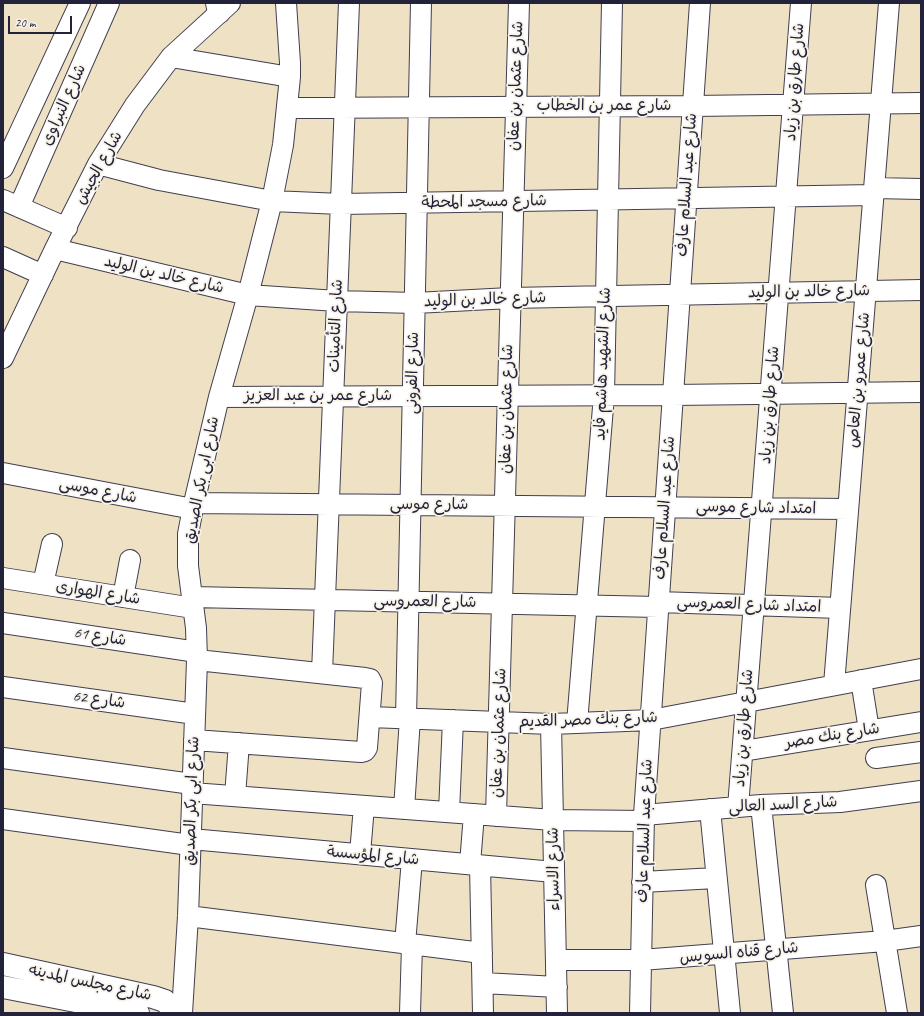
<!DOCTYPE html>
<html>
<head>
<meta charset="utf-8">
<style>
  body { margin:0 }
  #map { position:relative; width:924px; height:1016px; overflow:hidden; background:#efe1c3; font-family:Caveat,sans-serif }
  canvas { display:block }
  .frame { position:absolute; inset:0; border:4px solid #22223b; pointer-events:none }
  .scale { position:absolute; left:8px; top:16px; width:64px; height:18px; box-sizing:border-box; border:2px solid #22223b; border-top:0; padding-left:5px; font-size:12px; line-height:14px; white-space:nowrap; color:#22223b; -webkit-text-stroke:3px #f7f3e8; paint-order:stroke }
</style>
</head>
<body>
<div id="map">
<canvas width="924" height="1016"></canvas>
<div class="frame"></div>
<div class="scale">20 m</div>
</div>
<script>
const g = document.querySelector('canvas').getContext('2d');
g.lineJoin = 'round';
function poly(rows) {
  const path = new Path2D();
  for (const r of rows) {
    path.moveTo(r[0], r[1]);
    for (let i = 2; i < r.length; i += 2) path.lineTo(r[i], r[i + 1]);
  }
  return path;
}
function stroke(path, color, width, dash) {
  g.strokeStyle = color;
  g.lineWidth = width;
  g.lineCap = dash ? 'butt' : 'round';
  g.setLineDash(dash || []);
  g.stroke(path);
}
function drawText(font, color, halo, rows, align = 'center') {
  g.font = font + ' Caveat,"Playpen Sans Arabic",sans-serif';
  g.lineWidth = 3.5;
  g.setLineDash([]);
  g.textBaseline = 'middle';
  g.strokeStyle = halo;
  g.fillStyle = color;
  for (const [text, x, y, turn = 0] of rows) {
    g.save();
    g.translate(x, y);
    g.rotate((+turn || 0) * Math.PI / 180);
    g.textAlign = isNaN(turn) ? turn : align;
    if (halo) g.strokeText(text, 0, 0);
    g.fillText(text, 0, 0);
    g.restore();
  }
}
const minor = poly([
  [171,57,290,77],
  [287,108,693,106,921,103],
  [98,164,159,180,272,201,341,204,874,195],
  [3,168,80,3],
  [874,188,921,189],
  [3,200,67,228],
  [19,207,109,3],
  [55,249,248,295,337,301,415,303,510,298,921,290],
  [3,257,43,275],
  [3,358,55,249,98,164,135,105,171,57,230,3],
  [219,397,673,395,921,392],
  [3,473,193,509],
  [194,503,848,509],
  [3,578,193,608],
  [43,584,52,544],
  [123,597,130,560],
  [192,597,658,607],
  [658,602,840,608],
  [3,623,197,652],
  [322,673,349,3],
  [861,680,869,730],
  [834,685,889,3],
  [3,687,195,714],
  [370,717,551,724,651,720,921,669],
  [406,718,421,3],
  [577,723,604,395,612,3],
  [551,724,557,1013],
  [194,740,361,752,365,751,367,748,372,683,370,679,365,678,197,660],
  [743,751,921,722],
  [3,758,192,784],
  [876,758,921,752],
  [192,793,553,820,644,821],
  [235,796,239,743],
  [761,805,783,1013],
  [738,807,801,3],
  [404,809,410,718],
  [710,809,730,1013],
  [449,812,453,720],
  [644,815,761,805,840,802,921,791],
  [496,816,519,3],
  [3,819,190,845],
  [191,839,554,872],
  [360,854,364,806],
  [470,864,474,814],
  [480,865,483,1013],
  [642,882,716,878],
  [876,885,897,1013],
  [188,916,482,953],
  [405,944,412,859],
  [556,960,641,960,885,941,921,936],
  [483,983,557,987],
  [182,1013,188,916,197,660,196,628,188,566,188,534,194,503,219,397,248,295,272,201,283,145,290,77,290,63,286,3],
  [410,1013,412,945],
  [640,1013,644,815,700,3]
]);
const tertiary = poly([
  [217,3,219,12],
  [3,964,153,997,165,1001,173,1010],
  [3,987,138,1013]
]);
stroke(minor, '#413f4f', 22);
stroke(tertiary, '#413f4f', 24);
stroke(minor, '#fff', 20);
stroke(tertiary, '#fff', 22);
drawText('16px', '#22223b', '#f7f3e8', [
  ["شارع طارق بن زياد",795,82,-86],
  ["شارع عثمان بن عفان",516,86,-88],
  ["شارع النبراوى",64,105,-66],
  ["شارع عمر بن الخطاب",604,106],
  ["شارع الجيش",99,168,-61],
  ["شارع عبد السلام عارف",687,185,-86],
  ["شارع مسجد المحطة",484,202,-1],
  ["شارع خالد بن الوليد",164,275,13],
  ["شارع خالد بن الوليد",809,292,-1],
  ["شارع خالد بن الوليد",485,300,-2],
  ["شارع التأمينات",336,326,-88],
  ["شارع الشهيد هاشم فايد",603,364,-88],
  ["شارع الفرونى",413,373,-89],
  ["شارع عمرو بن العاص",859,380,-85],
  ["شارع عمر بن عبد العزيز",318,396],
  ["شارع طارق بن زياد",770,405,-86],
  ["شارع عثمان بن عفان",507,409,-89],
  ["شارع ابى بكر الصديق",202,480,-79],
  ["شارع موسى",98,491,11],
  ["شارع موسى",429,505],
  ["شارع عبد السلام عارف",665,508,-86],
  ["امتداد شارع موسى",756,508,1],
  ["شارع الهوارى",98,593,9],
  ["شارع العمروسى",425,602,1],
  ["امتداد شارع العمروسى",749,605,2],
  ["شارع 61",100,637,9],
  ["شارع 62",99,700,8],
  ["شارع بنك مصر القديم",588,720,-2],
  ["شارع طارق بن زياد",744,728,-86],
  ["شارع عثمان بن عفان",499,733,-88],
  ["شارع بنك مصر",832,736,-9],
  ["شارع ابى بكر الصديق",192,801,-88],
  ["شارع السد العالى",783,805,-3],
  ["شارع عبد السلام عارف",645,831,-88],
  ["شارع المؤسسة",373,856,5],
  ["شارع الاسراء",554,869,-91],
  ["شارع قناه السويس",739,953,-5],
  ["شارع مجلس المدينه",90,983,12]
]);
</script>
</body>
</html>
